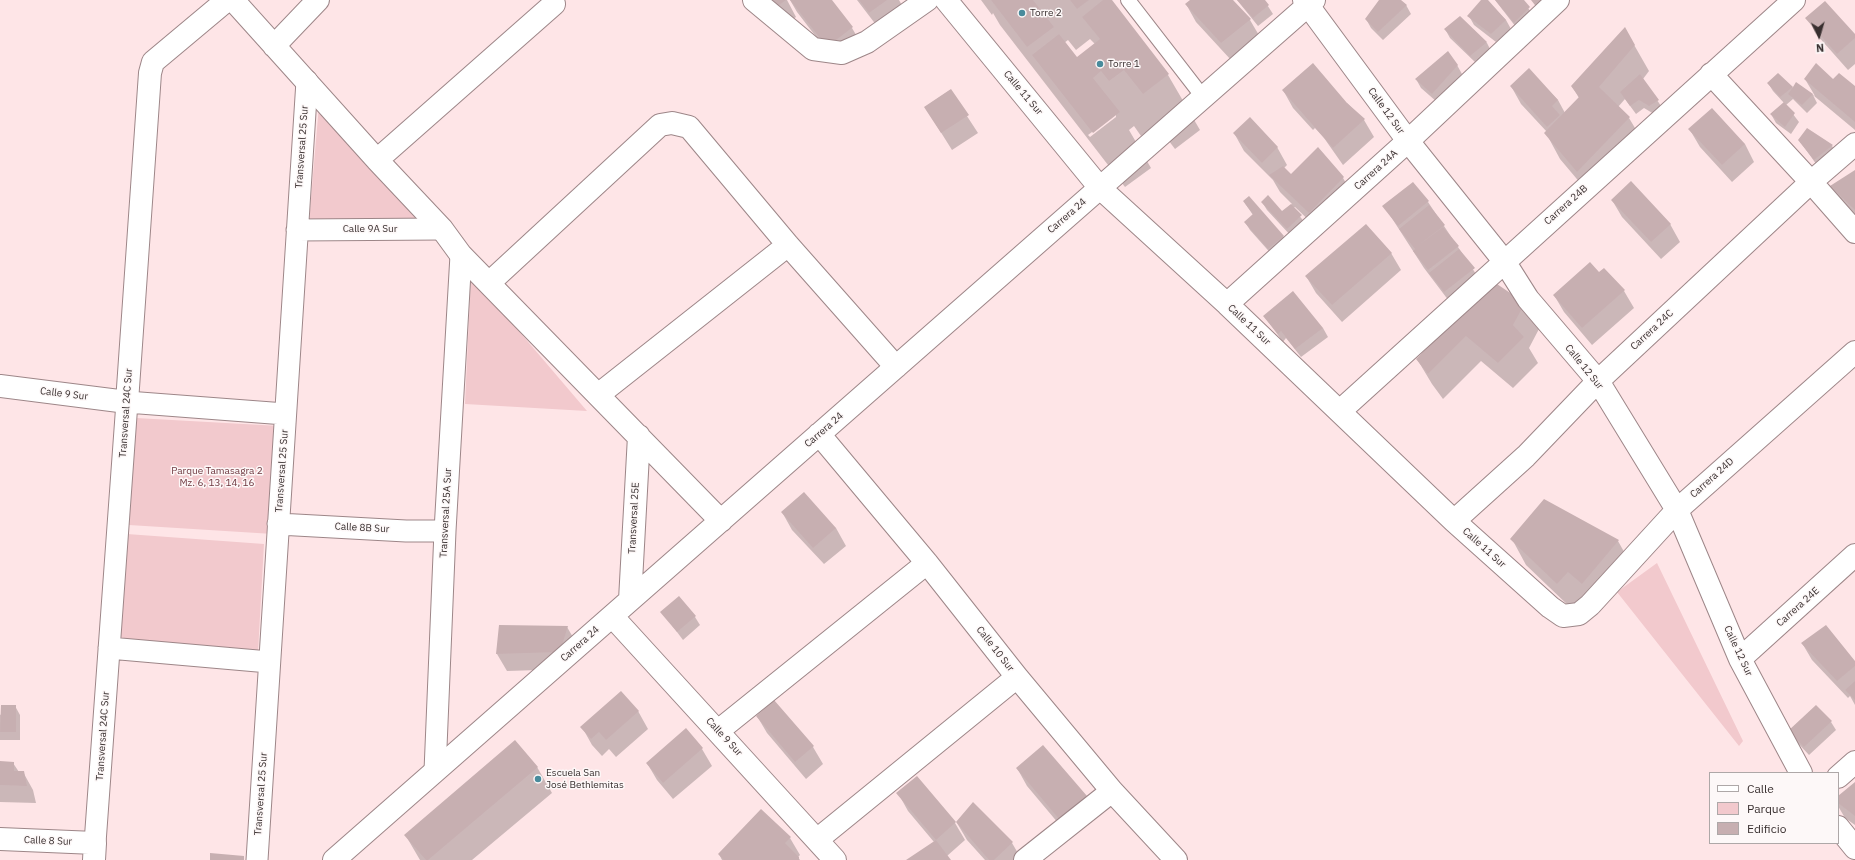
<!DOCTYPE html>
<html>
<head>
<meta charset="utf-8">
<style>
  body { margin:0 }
  #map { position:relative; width:1855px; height:860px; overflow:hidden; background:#fee5e7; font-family:"IBM Plex Sans",sans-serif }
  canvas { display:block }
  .legend { position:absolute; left:1709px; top:772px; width:130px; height:72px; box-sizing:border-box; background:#fdf8f8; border:1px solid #aea8a8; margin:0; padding:5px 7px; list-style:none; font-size:12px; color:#382f2f }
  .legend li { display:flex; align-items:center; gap:8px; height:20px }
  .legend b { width:20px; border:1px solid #aea8a8 }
  .north { position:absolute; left:1799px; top:16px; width:40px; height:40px; -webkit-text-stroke:3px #fdf8f8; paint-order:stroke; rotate:175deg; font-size:11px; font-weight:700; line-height:16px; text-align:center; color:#382f2f }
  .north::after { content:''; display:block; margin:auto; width:14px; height:18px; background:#382f2f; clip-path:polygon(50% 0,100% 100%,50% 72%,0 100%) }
</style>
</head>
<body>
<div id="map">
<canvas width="1855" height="860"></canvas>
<ul class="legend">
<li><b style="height:5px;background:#fff"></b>Calle</li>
<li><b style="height:11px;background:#f2c9cd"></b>Parque</li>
<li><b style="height:11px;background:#c7afb1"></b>Edificio</li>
</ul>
<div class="north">N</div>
</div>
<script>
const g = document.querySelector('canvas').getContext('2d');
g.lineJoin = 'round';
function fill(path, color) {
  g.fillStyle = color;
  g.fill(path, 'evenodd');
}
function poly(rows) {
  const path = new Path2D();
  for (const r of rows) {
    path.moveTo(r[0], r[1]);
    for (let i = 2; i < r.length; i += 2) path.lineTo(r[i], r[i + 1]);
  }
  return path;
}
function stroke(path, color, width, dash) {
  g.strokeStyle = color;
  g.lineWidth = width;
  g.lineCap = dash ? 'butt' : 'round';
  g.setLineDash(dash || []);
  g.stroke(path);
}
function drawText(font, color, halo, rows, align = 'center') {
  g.font = font + ' "IBM Plex Sans",sans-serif';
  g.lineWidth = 3;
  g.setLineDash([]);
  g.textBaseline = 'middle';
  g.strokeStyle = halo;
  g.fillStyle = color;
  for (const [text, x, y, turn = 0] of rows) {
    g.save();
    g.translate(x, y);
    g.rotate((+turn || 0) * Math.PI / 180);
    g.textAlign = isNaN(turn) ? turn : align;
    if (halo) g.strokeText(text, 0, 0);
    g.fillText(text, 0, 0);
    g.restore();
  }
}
fill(poly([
  [319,105,430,224,309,222],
  [471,275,587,411,465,404],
  [136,418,280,426,273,534,129,525],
  [127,534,264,544,258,652,118,641],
  [1657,563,1743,741,1739,746,1617,592]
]), '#f2c9cd');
fill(poly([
  [758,0,787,0,796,17,785,25],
  [790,0,831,0,852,28,862,45,837,64,797,12],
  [857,0,899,0,905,11,880,30],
  [981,0,1110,0,1168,75,1200,130,1175,149,1156,124,1141,136,1134,126,1129,130,1151,168,1125,187,1000,25,993,13,992,15],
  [1090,39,1095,44,1077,59,1064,43,1068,40,1076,50],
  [1116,114,1116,117,1090,137,1088,135],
  [1191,0,1232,0,1250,20,1260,37,1231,60,1196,22,1186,4],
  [1237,0,1264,0,1273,14,1258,26],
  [1380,0,1400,0,1406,5,1411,14,1383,40,1371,28,1366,19],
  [1482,0,1486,0,1506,20,1511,29,1496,42,1474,25,1469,16],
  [1495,0,1522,0,1534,16,1519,31],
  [1460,17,1487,43,1491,51,1476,63,1450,38,1445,29],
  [1807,18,1855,35,1855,64,1848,70,1817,35],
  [1625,29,1649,71,1643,79,1663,109,1654,114,1644,108,1636,114,1625,99,1618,107,1629,118,1644,143,1592,197,1560,159,1546,133,1547,132,1521,104,1511,86,1529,70,1558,100,1565,113,1579,98,1572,86],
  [1457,65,1462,74,1437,102,1421,88,1416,79],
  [1778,74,1793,88,1796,83,1815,96,1805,79,1833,80,1855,87,1855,130,1813,95,1817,103,1807,113,1793,99,1786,105,1799,122,1791,134,1776,123,1771,114,1784,103,1773,91,1768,83],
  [950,90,978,133,952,150,925,107],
  [1283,90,1347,103,1364,120,1374,137,1343,165,1324,138,1315,128,1313,130,1293,108],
  [1690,130,1745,144,1754,162,1732,182,1700,147],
  [1807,130,1832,146,1837,154,1819,168,1799,140],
  [1234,133,1277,147,1287,165,1284,168,1291,175,1318,149,1343,178,1353,195,1319,230,1295,207,1293,208,1306,224,1292,237,1267,210,1262,202,1282,212,1292,204,1280,192,1273,180,1244,151],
  [1855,171,1855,220,1846,211,1831,186],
  [1612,200,1670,224,1680,242,1661,259,1622,217],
  [1244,202,1283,236,1288,245,1274,257,1250,230,1245,222,1253,215],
  [1428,202,1484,286,1455,309,1424,268,1384,206],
  [1391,253,1401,270,1342,322,1316,293,1306,276],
  [1604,269,1624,291,1634,308,1592,345,1564,312,1554,295,1599,273],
  [1524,303,1539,329,1529,348,1538,363,1513,388,1481,361,1443,399,1432,384,1417,359],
  [1264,316,1323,328,1328,337,1301,357,1286,338,1283,342],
  [782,512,836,528,846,546,824,564,792,530],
  [1512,539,1618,541,1632,566,1572,609,1526,565],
  [678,598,695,617,700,625,683,640,662,612],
  [567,627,577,644,570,669,507,671,497,654],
  [1802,643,1855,663,1855,705,1850,696,1848,698,1812,660],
  [15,706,20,715,20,740,0,740,0,715],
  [638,711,648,729,616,757,609,749,602,756,592,745,582,727],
  [757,716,813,747,823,764,806,779,767,733],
  [1831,722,1836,730,1809,755,1795,740,1790,731],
  [686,730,702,749,712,766,673,799,657,780,647,763],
  [0,762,13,763,19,772,23,772,33,790,36,803,0,802],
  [537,767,552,793,472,860,420,860,406,836],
  [1017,768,1086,797,1096,814,1069,836,1027,786],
  [917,777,955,823,965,840,947,856,950,860,908,860,934,842,908,811,898,793],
  [1855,783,1855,825,1845,818,1838,806,1838,798],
  [957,823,1012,843,1022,860,985,860,967,840],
  [790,838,800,855,798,857,800,860,722,860,719,854]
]), '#0003');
fill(poly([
  [766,0,786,0,775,8],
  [790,0,832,0,853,27,827,47],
  [859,0,887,0,869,13],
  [991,0,1033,0,1054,27,1027,47],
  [1070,0,1089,0,1077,9],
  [1103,0,1112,0,1169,74,1143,94,1124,70,1109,81,1101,71,1093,78,1120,112,1093,133,1032,55,1059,34,1077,57,1100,39,1082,17],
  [1190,0,1233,0,1251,19,1221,43,1185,4],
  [1237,0,1265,0,1269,5,1253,18],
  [1379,0,1401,0,1407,5,1378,32,1365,19],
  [1481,0,1488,0,1506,20,1491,34,1467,16],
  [1495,0,1524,0,1530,7,1514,23],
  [1531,0,1548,0,1538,9],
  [1825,1,1855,34,1855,38,1837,54,1805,18],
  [1460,16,1487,42,1470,56,1444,29],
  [1625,27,1635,45,1599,87,1630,117,1577,172,1544,133,1579,97,1571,86],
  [1448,51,1458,65,1432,94,1415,79],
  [1313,63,1347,103,1365,119,1333,148,1282,90],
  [1816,63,1833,79,1839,73,1855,86,1855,122,1804,79],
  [1529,68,1558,100,1552,106,1560,115,1547,127,1510,86],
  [1778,73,1793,87,1796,82,1813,94,1802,105,1788,94,1793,87,1780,97,1767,83],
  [1640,74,1659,100,1649,106,1639,100,1630,106,1620,92],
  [951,89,969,115,941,133,924,107],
  [1784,102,1795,113,1785,127,1770,114],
  [1712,108,1745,144,1722,165,1688,129],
  [1250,117,1278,147,1262,163,1233,133],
  [1807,128,1833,145,1814,160,1798,140],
  [1318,147,1344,177,1309,213,1269,175,1283,166,1291,174],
  [1855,170,1855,210,1830,186],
  [1631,181,1671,224,1651,242,1611,200],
  [1413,182,1429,201,1398,226,1382,206],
  [1268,195,1282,211,1291,204,1302,215,1287,229,1261,202],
  [1249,196,1284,236,1268,249,1244,222,1253,214,1243,201],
  [1429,205,1445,225,1416,247,1443,227,1459,246,1428,270,1413,251,1415,249,1399,229],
  [1366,224,1392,253,1332,305,1305,276],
  [1459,249,1475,268,1444,292,1429,273],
  [1590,262,1599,272,1604,268,1625,290,1582,328,1553,295],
  [1494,282,1525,303,1513,325,1524,337,1498,363,1466,336,1428,374,1416,359],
  [1293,291,1323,328,1295,349,1281,331,1278,334,1263,316],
  [804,492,836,528,813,548,781,512],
  [1544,499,1619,540,1582,584,1568,572,1557,584,1510,539],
  [679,596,696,616,677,632,660,612],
  [499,625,568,626,560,652,496,654],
  [1826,625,1855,661,1855,666,1837,681,1801,643],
  [1855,681,1855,700,1845,690],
  [621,691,639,711,606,740,599,732,591,739,580,727],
  [774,700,814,746,795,762,756,716],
  [1,705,16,705,16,732,0,732],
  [1816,705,1832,721,1804,747,1788,731],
  [686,728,703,748,663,783,646,763],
  [515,740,538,767,428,860,426,860,404,835],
  [1043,745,1087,796,1059,819,1016,768],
  [0,761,14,762,14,771,24,771,27,786,0,785],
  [917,776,956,822,936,840,896,793],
  [1855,782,1855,816,1838,803,1838,796],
  [973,802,1013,842,994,860,989,860,956,822],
  [761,809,791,837,785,843,799,857,799,860,724,860,718,854],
  [936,840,951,860,906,860],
  [210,853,244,856,244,860,210,860]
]), '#c7afb1');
const service = poly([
  [1128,0,1203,97]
]);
const pedestrian = poly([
  [297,230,442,229],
  [278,524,406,531,445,531],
  [109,648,269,662],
  [435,771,445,531,461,255],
  [95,843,127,402,285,414],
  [257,860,307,81]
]);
const minor = poly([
  [233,0,377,160,442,229,461,255,721,521],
  [754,0,813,49,842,53,867,42,927,0],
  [946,0,1100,188,1227,304,1454,521,1550,607,1563,616,1579,614,1590,605,1677,510,1855,352],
  [1304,0,1408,141,1504,261,1528,299,1598,381,1677,510,1740,659,1801,773],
  [274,46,318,0],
  [1711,74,1811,182,1855,232],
  [377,160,554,4],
  [489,283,660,125,672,123,689,127,788,245,896,367],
  [1227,304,1408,141,1558,0],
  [0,386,127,402,150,73,153,62,227,0],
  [598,395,788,245],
  [1340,411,1794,0],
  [819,434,927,563,1017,677,1112,791,1176,860],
  [1454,521,1526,456,1598,381,1811,182,1855,144],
  [630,600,639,436],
  [612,616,835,860],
  [1740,659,1855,555],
  [718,731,927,563],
  [1838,777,1855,762],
  [1838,827,1855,848],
  [0,839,95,843,94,860],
  [818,839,1017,677],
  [334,860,1314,0],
  [1025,860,1112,791]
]);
stroke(service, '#9d8688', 16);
stroke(pedestrian, '#9d8688', 23);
stroke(minor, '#9d8688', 24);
stroke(service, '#fff', 14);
stroke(pedestrian, '#fff', 21);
stroke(minor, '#fff', 22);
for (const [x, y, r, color] of [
  [1022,13,4,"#498b9c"],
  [1100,64,4,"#498b9c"],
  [538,779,4,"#498b9c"]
]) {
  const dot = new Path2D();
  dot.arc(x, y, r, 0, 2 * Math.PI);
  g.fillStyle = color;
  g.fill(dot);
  stroke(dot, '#fdf8f8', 1.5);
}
drawText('10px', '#382f2f', '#fdf8f8', [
  ["Torre 2",1030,13],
  ["Torre 1",1108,64],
  ["Escuela San",546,773],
  ["José Bethlemitas",546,785]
], 'left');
drawText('10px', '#382f2f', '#fdf8f8', [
  ["Calle 11 Sur",1023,93,50],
  ["Calle 12 Sur",1386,111,54],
  ["Transversal 25 Sur",302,147,-86],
  ["Carrera 24A",1376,170,-42],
  ["Carrera 24B",1566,205,-42],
  ["Carrera 24",1067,216,-41],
  ["Calle 9A Sur",370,229],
  ["Calle 11 Sur",1249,325,43],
  ["Carrera 24C",1652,330,-43],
  ["Calle 12 Sur",1584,367,51],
  ["Calle 9 Sur",64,394,7],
  ["Transversal 24C Sur",126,413,-86],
  ["Carrera 24",824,430,-41],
  ["Transversal 25 Sur",282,471,-86],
  ["Carrera 24D",1712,478,-42],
  ["Transversal 25A Sur",446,513,-87],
  ["Transversal 25E",634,518,-87],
  ["Calle 8B Sur",362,528,3],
  ["Calle 11 Sur",1484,548,42],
  ["Carrera 24E",1798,607,-42],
  ["Carrera 24",580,644,-42],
  ["Calle 10 Sur",995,649,52],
  ["Calle 12 Sur",1738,651,65],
  ["Transversal 24C Sur",103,736,-86],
  ["Calle 9 Sur",724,737,47],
  ["Transversal 25 Sur",261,794,-86],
  ["Calle 8 Sur",48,841,2]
]);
drawText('10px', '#6d363e', '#fdf8f8', [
  ["Parque Tamasagra 2",217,471],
  ["Mz. 6, 13, 14, 16",217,483]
]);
</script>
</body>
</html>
